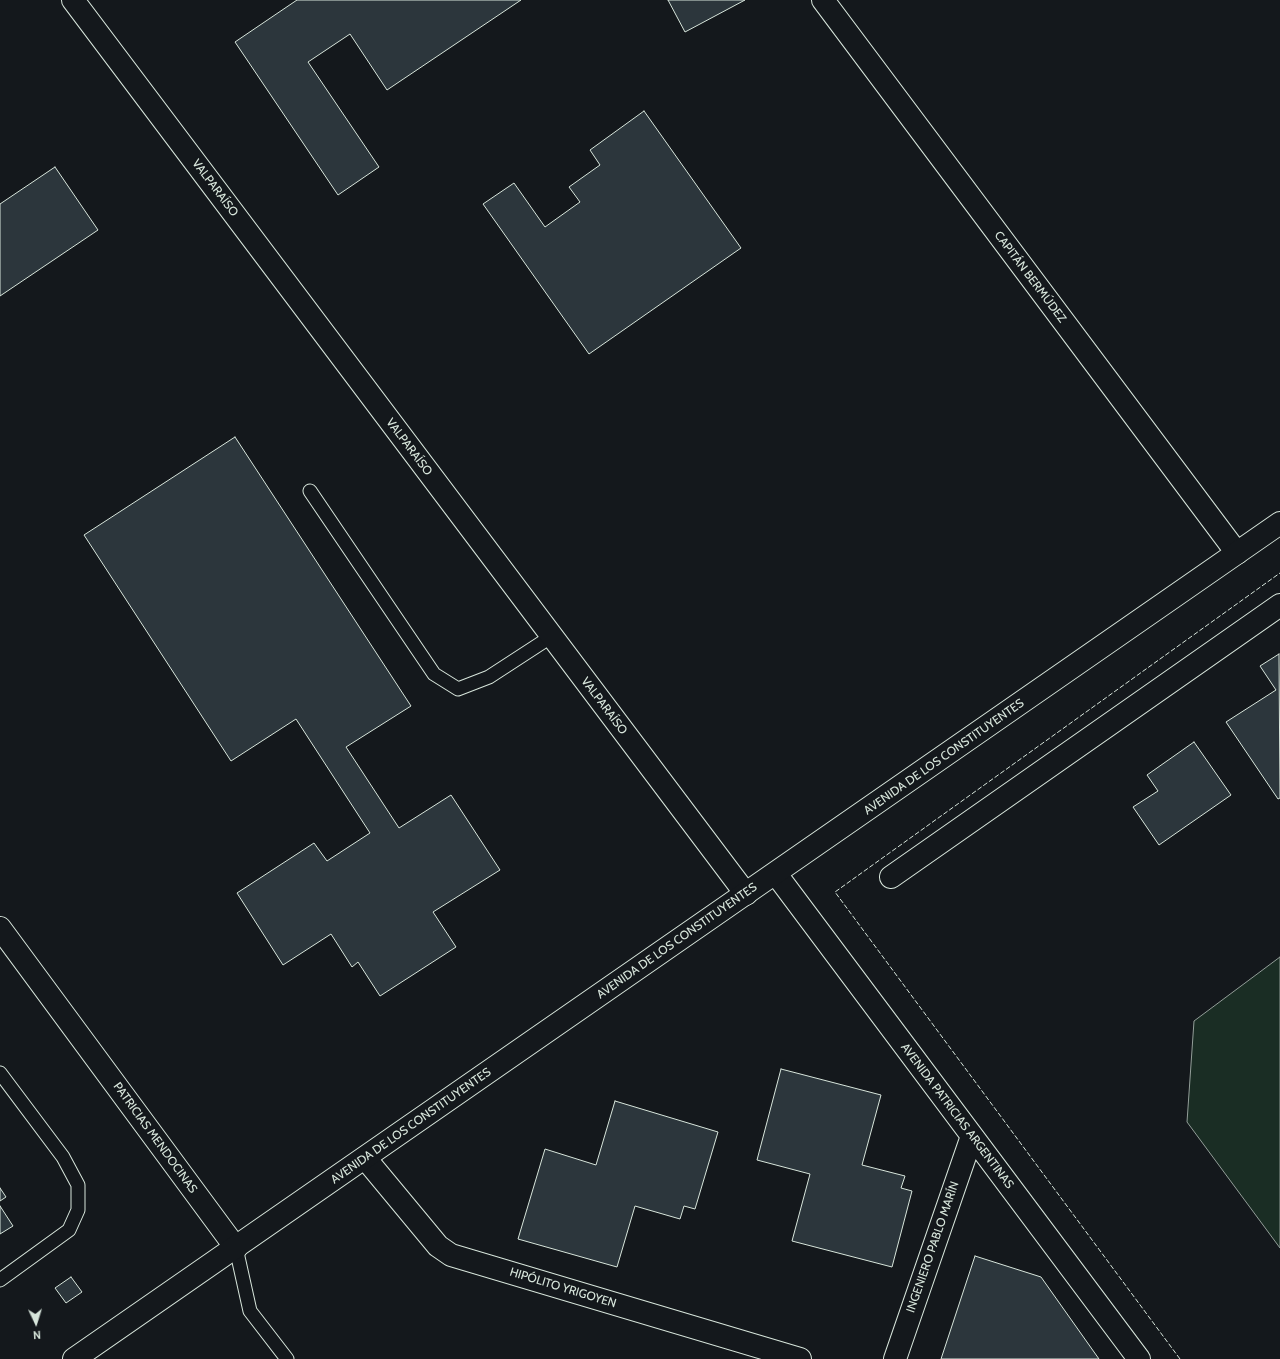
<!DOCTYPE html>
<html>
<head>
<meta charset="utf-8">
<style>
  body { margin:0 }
  #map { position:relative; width:1280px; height:1359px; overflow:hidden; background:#14181c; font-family:Cabin,sans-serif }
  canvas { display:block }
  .north { position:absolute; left:16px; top:1303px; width:40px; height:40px; -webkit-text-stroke:3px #14181c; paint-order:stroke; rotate:176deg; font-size:11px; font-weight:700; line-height:16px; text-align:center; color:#d8e6dc }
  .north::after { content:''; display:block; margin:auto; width:14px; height:18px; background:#d8e6dc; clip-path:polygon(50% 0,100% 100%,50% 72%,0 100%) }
</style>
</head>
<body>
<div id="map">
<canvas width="1280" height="1359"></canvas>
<div class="north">N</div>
</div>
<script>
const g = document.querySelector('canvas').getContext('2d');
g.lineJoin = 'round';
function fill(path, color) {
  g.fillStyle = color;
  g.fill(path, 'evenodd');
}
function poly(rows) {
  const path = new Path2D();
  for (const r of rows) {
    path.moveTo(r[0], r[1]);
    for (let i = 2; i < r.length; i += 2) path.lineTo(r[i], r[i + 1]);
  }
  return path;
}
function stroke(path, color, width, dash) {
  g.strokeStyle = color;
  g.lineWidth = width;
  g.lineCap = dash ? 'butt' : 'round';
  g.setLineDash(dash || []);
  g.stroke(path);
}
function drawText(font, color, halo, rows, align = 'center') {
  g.font = font + ' Cabin,sans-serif';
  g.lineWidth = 3;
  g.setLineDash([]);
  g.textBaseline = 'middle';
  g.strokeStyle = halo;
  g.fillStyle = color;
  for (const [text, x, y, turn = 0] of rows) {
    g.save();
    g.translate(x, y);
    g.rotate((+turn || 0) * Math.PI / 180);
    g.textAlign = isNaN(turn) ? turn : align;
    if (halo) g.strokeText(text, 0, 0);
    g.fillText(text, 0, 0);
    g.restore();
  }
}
const green = poly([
  [1280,957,1280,1248,1187,1122,1194,1021,1280,957]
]);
fill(green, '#1a2d24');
stroke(green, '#939e99', 1);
const building = poly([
  [297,0,521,0,387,90,350,34,308,62,379,167,338,195,235,42,297,0],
  [668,0,745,0,685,32,668,0],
  [644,111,741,248,589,354,483,204,514,183,545,227,580,202,569,187,600,165,590,150,644,111],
  [55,167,98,230,0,296,0,204,55,167],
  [235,437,411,706,346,747,399,828,451,795,500,870,433,912,456,947,380,996,358,962,352,967,331,934,283,965,237,893,314,843,327,861,370,833,296,719,231,761,84,535,235,437],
  [1279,654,1280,798,1278,799,1226,722,1276,690,1260,666,1279,654],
  [1194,742,1231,795,1159,845,1133,807,1158,791,1147,775,1194,742],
  [781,1069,881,1095,862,1165,905,1176,901,1188,912,1191,892,1267,792,1241,810,1174,757,1160,781,1069],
  [615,1101,718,1132,695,1209,684,1206,680,1219,635,1206,617,1267,518,1239,545,1149,596,1165,615,1101],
  [0,1188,6,1197,0,1201,0,1188],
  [0,1206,13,1226,0,1234,0,1206],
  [975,1256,1041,1277,1099,1359,941,1359,975,1256],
  [71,1277,82,1292,66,1303,55,1288,71,1277]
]);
fill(building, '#2c363c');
stroke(building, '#d8e6dc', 1);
const lane = poly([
  [310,491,434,674,458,689,489,677,552,636],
  [0,1073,63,1157,78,1185,78,1210,69,1230,0,1280],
  [236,1248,250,1311,287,1359]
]);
const street = poly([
  [73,0,746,894],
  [823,0,1237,553],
  [776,874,1139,1359],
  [891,877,1280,605],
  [0,928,236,1248],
  [365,1158,438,1246,451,1255,800,1359],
  [895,1359,972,1136]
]);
const secondary = poly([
  [74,1359,1280,523]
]);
stroke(lane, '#d8e6dc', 15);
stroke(street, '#d8e6dc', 24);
stroke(secondary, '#d8e6dc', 24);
stroke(lane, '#14181c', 13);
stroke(street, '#14181c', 22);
stroke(secondary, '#14181c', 22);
stroke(poly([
  [1180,1359,835,892,1280,573]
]), '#d8e6dc', 1, [5, 2]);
drawText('12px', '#d8e6dc', '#14181c', [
  ["VALPARAÍSO",215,188,53],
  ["CAPITÁN BERMÚDEZ",1030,277,53],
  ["VALPARAÍSO",409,447,53],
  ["VALPARAÍSO",604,706,53],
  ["AVENIDA DE LOS CONSTITUYENTES",944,757,-35],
  ["AVENIDA DE LOS CONSTITUYENTES",677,941,-35],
  ["AVENIDA PATRICIAS ARGENTINAS",957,1116,53],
  ["AVENIDA DE LOS CONSTITUYENTES",411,1126,-35],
  ["PATRICIAS MENDOCINAS",155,1138,54],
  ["INGENIERO PABLO MARÍN",933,1247,-71],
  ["HIPÓLITO YRIGOYEN",563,1288,17]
]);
</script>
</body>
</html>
